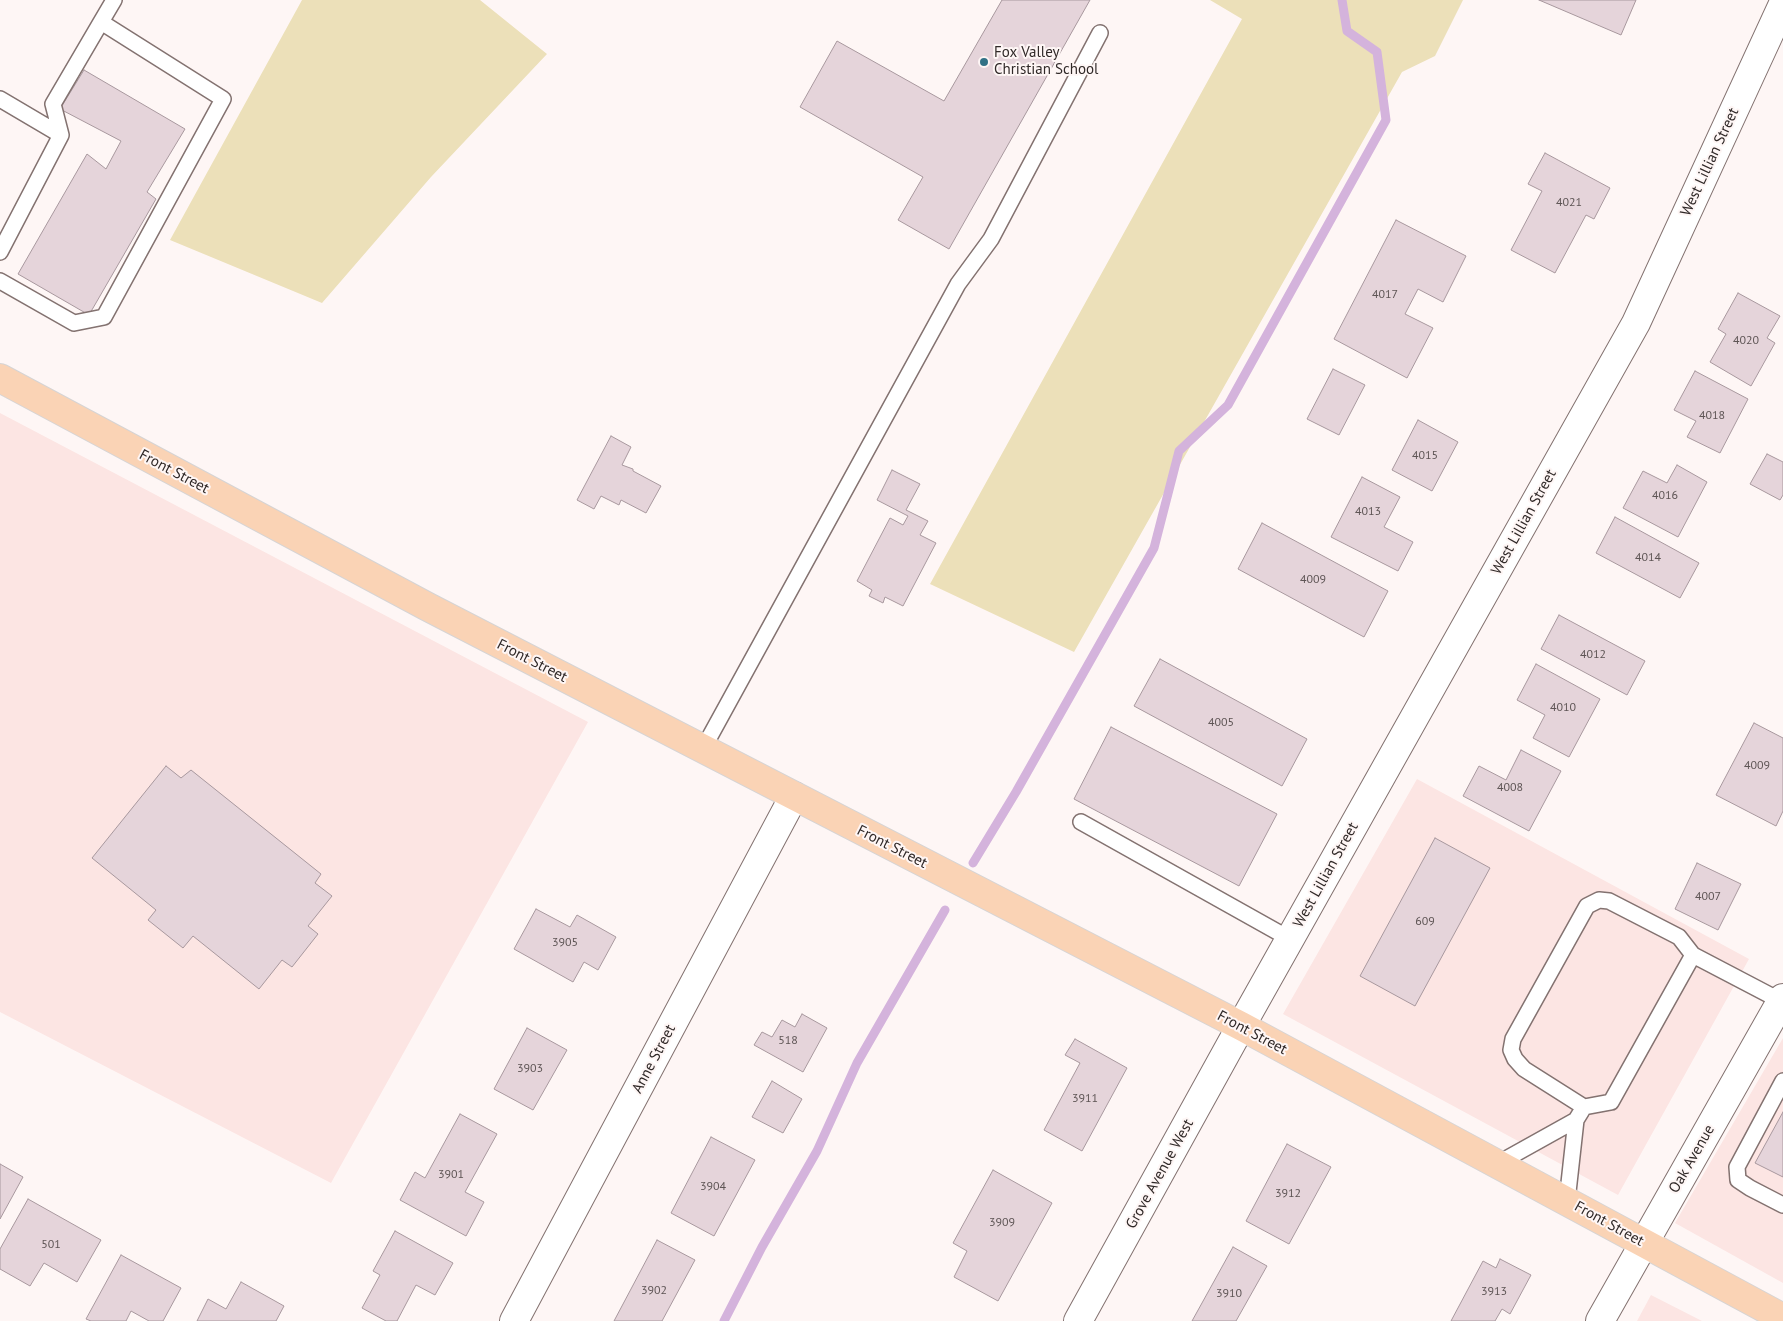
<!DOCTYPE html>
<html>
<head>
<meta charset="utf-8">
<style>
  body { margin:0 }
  canvas { display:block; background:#fef6f5 }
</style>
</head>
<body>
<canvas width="1783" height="1321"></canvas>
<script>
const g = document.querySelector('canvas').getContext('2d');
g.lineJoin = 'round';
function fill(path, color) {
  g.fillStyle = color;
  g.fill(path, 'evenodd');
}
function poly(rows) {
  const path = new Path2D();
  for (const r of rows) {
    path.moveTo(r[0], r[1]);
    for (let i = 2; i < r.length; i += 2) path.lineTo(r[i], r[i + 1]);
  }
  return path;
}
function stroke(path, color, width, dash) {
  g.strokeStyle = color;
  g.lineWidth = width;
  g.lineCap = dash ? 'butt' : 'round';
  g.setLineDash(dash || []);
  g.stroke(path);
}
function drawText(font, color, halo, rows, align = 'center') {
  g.font = font + ' "PT Sans",sans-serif';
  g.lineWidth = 4;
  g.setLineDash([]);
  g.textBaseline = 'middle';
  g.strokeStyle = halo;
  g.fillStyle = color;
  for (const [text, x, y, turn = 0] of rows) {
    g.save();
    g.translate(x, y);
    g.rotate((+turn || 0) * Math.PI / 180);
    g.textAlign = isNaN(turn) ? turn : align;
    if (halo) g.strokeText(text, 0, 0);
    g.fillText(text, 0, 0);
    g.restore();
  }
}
fill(poly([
  [0,413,588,722,331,1183,0,1012],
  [1417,779,1749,959,1618,1195,1283,1014],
  [1783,1038,1783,1283,1675,1223],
  [1651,1295,1702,1321,1637,1321]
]), '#fce5e3');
fill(poly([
  [302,0,480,0,547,54,431,177,322,303,170,240],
  [1210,0,1463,0,1435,56,1402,72,1074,652,930,584,1242,19]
]), '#ece0b9');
stroke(poly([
  [973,863,1016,792,1154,548,1179,451,1228,405,1386,120,1377,52,1347,31,1342,0],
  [724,1321,762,1247,817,1151,857,1063,945,910]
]), '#d4b3dc', 9);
const building = poly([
  [1002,0,1090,0,949,249,898,220,923,177,800,107,837,41,944,101,1002,0],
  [1539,0,1636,0,1621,35,1539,0],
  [84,70,185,129,147,192,156,199,89,315,18,274,87,154,106,169,121,141,60,109,84,70],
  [1545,153,1610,188,1594,219,1586,215,1555,273,1511,250,1542,191,1528,184,1545,153],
  [1396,220,1466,256,1443,302,1418,289,1405,314,1433,328,1407,378,1334,339,1396,220],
  [1738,293,1780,316,1767,338,1775,343,1751,386,1710,362,1726,334,1718,329,1738,293],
  [1333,369,1365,385,1339,435,1307,419,1333,369],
  [1695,371,1748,399,1720,453,1687,437,1696,421,1674,410,1695,371],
  [1418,420,1458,442,1432,491,1392,470,1418,420],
  [611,436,631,447,622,465,633,469,633,471,661,486,646,513,621,500,619,505,601,496,594,509,577,500,611,436],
  [1767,454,1783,462,1783,495,1780,500,1750,484,1767,454],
  [1677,465,1707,482,1678,537,1623,508,1643,471,1667,483,1677,465],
  [892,470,920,484,906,510,928,521,920,535,936,543,903,606,885,597,883,603,869,596,872,590,857,581,890,518,903,525,908,516,877,500,892,470],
  [1362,477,1400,497,1384,527,1413,542,1398,571,1331,537,1362,477],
  [1615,517,1699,563,1680,598,1596,553,1615,517],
  [1262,523,1388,591,1364,637,1238,569,1262,523],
  [1559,615,1645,661,1627,695,1541,649,1559,615],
  [1160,659,1307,739,1282,786,1134,706,1160,659],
  [1536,664,1600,699,1569,757,1533,738,1545,715,1517,700,1536,664],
  [1754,723,1783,738,1783,811,1776,826,1716,795,1754,723],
  [1111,727,1277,814,1239,886,1074,799,1111,727],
  [1521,750,1561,771,1529,831,1463,796,1479,766,1506,780,1521,750],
  [166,766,181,778,191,770,321,874,315,883,332,896,308,926,318,934,292,967,282,960,259,989,193,936,183,948,148,920,156,910,92,858,166,766],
  [1435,838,1490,868,1415,1006,1360,976,1435,838],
  [1697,863,1741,884,1718,930,1675,909,1697,863],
  [536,909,570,927,577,915,616,937,598,970,584,962,573,982,514,949,536,909],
  [802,1014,827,1028,803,1072,754,1045,762,1032,772,1037,782,1020,795,1027,802,1014],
  [527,1028,567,1050,533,1110,494,1089,527,1028],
  [1075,1039,1127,1068,1082,1151,1044,1130,1080,1063,1065,1055,1075,1039],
  [772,1081,802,1099,783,1133,752,1117,772,1081],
  [1783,1112,1783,1177,1755,1163,1783,1112],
  [460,1114,497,1134,465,1192,484,1202,466,1236,400,1200,415,1172,425,1178,460,1114],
  [711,1137,755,1160,714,1236,671,1213,711,1137],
  [1287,1144,1331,1167,1289,1244,1246,1221,1287,1144],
  [0,1164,23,1177,0,1219,0,1164],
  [993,1170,1052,1203,998,1301,954,1277,967,1251,953,1243,993,1170],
  [28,1199,101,1240,77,1282,44,1263,30,1286,0,1269,0,1249,28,1199],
  [395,1231,453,1263,435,1295,416,1285,397,1321,386,1321,362,1308,380,1275,373,1271,395,1231],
  [657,1240,695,1260,662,1321,614,1321,657,1240],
  [1233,1247,1267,1266,1236,1321,1192,1321,1233,1247],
  [121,1255,181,1288,163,1321,149,1321,131,1311,126,1321,91,1321,86,1319,121,1255],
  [1500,1259,1531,1275,1510,1314,1502,1309,1495,1321,1451,1321,1483,1261,1496,1268,1500,1259],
  [241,1282,284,1306,276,1321,197,1321,208,1299,226,1309,241,1282]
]);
fill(building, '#e5d4da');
stroke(building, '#a8989e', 1);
const lane = poly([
  [101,22,114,0],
  [0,99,61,135],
  [0,252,61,135,53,104,101,22,223,99,104,317,74,323,0,281],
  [703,749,958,284,991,239,1100,33],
  [1081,822,1290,939],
  [1783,1081,1737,1167,1738,1180,1750,1188,1783,1205],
  [1584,1107,1524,1069,1515,1059,1511,1050,1513,1039,1587,906,1599,900,1609,901,1679,937,1693,955],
  [1576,1120,1584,1107,1611,1102,1693,955,1781,1001],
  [1497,1164,1576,1120,1567,1201]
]);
const street = poly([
  [514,1321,794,796],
  [1078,1321,1241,1026,1636,323,1783,4],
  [1600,1321,1783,998]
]);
const primary = poly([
  [0,378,428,607,1241,1026,1783,1318]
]);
stroke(lane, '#837270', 18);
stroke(street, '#837270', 30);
stroke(primary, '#d6d4d4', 30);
stroke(lane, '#fff', 15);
stroke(street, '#fff', 28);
stroke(primary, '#fad3b5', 28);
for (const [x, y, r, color] of [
  [984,62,5,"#317185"]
]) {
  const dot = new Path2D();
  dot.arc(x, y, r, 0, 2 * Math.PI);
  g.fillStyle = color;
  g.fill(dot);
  stroke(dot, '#fef6f5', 2);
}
drawText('12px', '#5d5454', null, [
  ["4021",1569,203],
  ["4017",1385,295],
  ["4020",1746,341],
  ["4018",1712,416],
  ["4015",1425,456],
  ["4016",1665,496],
  ["4013",1368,512],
  ["4014",1648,558],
  ["4009",1313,580],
  ["4012",1593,655],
  ["4010",1563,708],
  ["4005",1221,723],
  ["4009",1757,766],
  ["4008",1510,788],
  ["4007",1708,897],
  ["609",1425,922],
  ["3905",565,943],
  ["518",788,1041],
  ["3903",530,1069],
  ["3911",1085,1099],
  ["3901",451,1175],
  ["3904",713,1187],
  ["3912",1288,1194],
  ["3909",1002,1223],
  ["501",51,1245],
  ["3902",654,1291],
  ["3913",1494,1292],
  ["3910",1229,1294]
]);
drawText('15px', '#302928', '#fef6f5', [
  ["Fox Valley",994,53],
  ["Christian School",994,70]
], 'left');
drawText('15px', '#302928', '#fef6f5', [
  ["West Lillian Street",1710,162,-65],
  ["Front Street",174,472,28],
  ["West Lillian Street",1524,522,-61],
  ["Front Street",532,661,27],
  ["Front Street",892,847,27],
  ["West Lillian Street",1326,875,-61],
  ["Front Street",1252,1033,28],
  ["Anne Street",654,1059,-62],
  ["Oak Avenue",1692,1159,-60],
  ["Grove Avenue West",1160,1174,-61],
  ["Front Street",1609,1224,29]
]);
</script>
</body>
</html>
